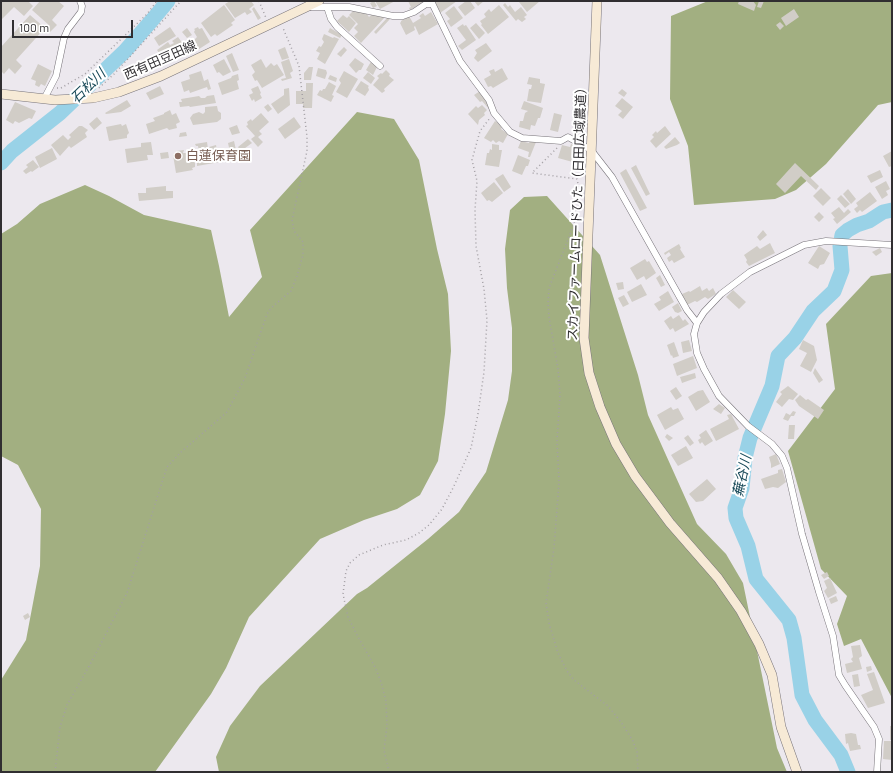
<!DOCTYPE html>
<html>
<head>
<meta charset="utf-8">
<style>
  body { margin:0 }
  #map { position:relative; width:893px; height:773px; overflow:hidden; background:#ece8ee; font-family:Barlow,sans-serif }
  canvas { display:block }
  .frame { position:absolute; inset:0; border:2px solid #302e31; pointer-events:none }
  .scale { position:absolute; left:12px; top:20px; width:121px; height:18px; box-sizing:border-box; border:2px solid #302e31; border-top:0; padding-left:5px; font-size:12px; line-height:14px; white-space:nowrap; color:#302e31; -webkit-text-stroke:3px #fff; paint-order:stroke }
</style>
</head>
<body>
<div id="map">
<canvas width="893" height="773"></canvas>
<div class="frame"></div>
<div class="scale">100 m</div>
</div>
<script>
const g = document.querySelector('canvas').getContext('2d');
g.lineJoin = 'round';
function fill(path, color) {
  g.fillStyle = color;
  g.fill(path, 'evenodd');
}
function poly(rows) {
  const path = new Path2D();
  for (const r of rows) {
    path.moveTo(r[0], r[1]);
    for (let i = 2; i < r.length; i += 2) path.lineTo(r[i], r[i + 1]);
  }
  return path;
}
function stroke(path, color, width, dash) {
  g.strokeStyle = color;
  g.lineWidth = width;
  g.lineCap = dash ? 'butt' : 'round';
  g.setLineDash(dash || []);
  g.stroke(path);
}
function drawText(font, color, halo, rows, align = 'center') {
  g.font = font + ' Barlow,"Noto Sans JP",sans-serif';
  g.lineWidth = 4;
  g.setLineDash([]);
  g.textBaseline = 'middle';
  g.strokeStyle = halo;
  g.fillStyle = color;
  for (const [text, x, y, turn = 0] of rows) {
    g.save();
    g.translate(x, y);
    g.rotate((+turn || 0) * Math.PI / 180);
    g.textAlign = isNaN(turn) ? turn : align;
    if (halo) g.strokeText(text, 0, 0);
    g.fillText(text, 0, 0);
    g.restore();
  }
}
fill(poly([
  [708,1,892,1,892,102,878,105,826,164,796,190,775,199,694,205,688,146,670,99,671,16],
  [357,112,394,119,419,160,437,249,448,294,451,351,445,414,438,461,420,495,397,509,364,520,320,539,249,617,226,668,211,694,155,772,1,772,1,680,26,640,40,566,41,509,18,465,1,456,1,234,17,224,40,204,85,185,109,196,144,215,211,230,219,266,229,317,262,277,250,230],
  [547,196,600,255,638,375,648,415,697,524,726,554,743,583,777,748,787,772,219,772,216,757,230,726,260,686,357,594,367,588,428,539,459,512,486,472,508,400,512,371,512,328,507,288,505,249,510,210,524,197],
  [892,273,892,698,861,639,844,646,837,624,847,596,821,569,788,451,835,389,826,324,871,276]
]), '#a2af81');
stroke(poly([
  [1,163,12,151,60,113,125,51,153,19,168,1],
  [848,772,841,755,815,720,802,695,794,638,789,620,756,579,748,546,736,518,735,508,742,488,745,458,750,438,772,386,778,356,795,338,813,311,834,291,842,270,840,246,842,235,848,230,857,225,869,221,883,212,892,210]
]), '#99d2e7', 15);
fill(poly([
  [1,1,28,1,33,6,24,16,14,7,1,20],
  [40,1,58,1,64,6,52,20,57,25,50,32,47,29,50,26,32,10],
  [230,1,251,1,254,5,249,9,252,12,247,15,245,12,235,18,225,4],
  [374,1,377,6,373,8,370,3],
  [375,1,395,1,380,9],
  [408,1,425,1,410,10,409,8,411,7],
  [432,1,457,1,440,13],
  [466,1,470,1,475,8,465,16,458,7],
  [474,1,484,1,478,6],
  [521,1,540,1,527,12,519,2],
  [739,1,753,1,756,5,754,11,738,4],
  [759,1,764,1,761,8,757,7],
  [505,3,508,7,510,5,515,12,521,7,527,15,524,17,526,19,522,22,518,19,516,21,503,5],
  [224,5,235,20,231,23,233,25,217,36,215,34,211,37,201,23],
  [499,5,509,17,488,34,481,25,482,24,480,21,486,17,484,14,489,9,491,12],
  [454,6,463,18,451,27,447,21,450,19,445,13],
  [254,7,261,18,258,20,252,9],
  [794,9,799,17,786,26,781,18],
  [353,11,366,13,369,17,372,14,385,17,361,43,354,36,358,32,354,28,358,24,349,15],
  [431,12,438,24,419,35,415,26,414,27,415,30,406,35,400,23,401,22,401,21,409,16,413,23,421,18,419,16,423,13,425,16],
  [30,15,45,28,16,60,22,66,15,74,9,68,4,74,1,71,1,47],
  [343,15,347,18,349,16,356,23,349,32,337,21],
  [388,17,390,19,376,34,374,32],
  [780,22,784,26,780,30,776,25],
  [476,23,485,33,479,39,470,28],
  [463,24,464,26,466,25,476,40,462,50,458,46,466,40,457,28],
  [170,27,176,36,159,46,154,38],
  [198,27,199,29,202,28,210,42,196,51,191,43,197,37,194,32,195,30,194,29],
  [187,28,192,35,187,38,182,32],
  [330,28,342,35,340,38,328,32],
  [324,34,333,38,334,37,339,39,325,64,317,59,320,53,316,51,319,46,321,47,324,42,322,39],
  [178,37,186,48,185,49,188,53,184,56,181,52,183,56,180,58,176,53,174,54,175,55,168,60,169,62,167,64,157,50,168,42,170,45,174,43,172,41],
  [486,43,492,51,478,62,474,58,477,53,475,50],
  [285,47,289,58,282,60,278,50],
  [344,47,347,50,341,57,337,54],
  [232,53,239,70,233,72,226,56],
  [355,58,364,64,361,70,359,70,356,73,349,65],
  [224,59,231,72,223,76,219,72,217,73,213,65],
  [261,59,266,68,271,63,274,66,277,64,284,75,262,88,257,80,255,81,252,75,255,72,251,65],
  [289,59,293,71,290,73,292,78,282,81,281,79,286,78,281,62],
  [372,60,377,67,373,75,366,70],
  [38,64,52,71,45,86,41,84,39,87,35,85,36,81,31,79],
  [309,67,313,67,311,80,304,80,304,73],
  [318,68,326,70,327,73,325,79,316,76],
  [502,68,508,79,493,88,491,86,488,87,484,79,491,75,489,71,494,69,495,72],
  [386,70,390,74,389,76,394,80,384,89,385,91,382,93,373,85,379,78,377,76,381,73,382,74],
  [201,71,204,81,208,79,211,89,208,90,207,87,190,93,189,90,184,92,181,82,190,79,189,75],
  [344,71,358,79,347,98,336,92,341,83,339,80],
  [368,72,375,78,371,84,363,78],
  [238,74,239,80,237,81,239,89,222,95,218,83,231,78,232,76],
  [330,75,337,78,336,82,328,79],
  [529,77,540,79,540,83,545,84,541,103,527,101,529,89,531,89,532,85,527,84],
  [361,81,369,86,368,87,369,90,365,96,355,90],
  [329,82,336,86,332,95,334,96,331,102,317,95,320,90,322,91,323,89,325,89],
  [306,83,313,83,312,108,303,108,303,104,296,104,296,91,306,91],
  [160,86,164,94,150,100,146,93],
  [258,86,261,93,260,94,262,98,255,102,254,99,252,101,249,95,253,93,251,89],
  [289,88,290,105,278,114,271,104,284,95,284,89],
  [622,89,627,93,624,97,618,93],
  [480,91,490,108,489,109,482,101,480,102,474,95],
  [214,95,216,103,190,107,189,106,180,107,179,102,182,102,181,99,199,96,201,98,205,98,207,96],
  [622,98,633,107,623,119,618,115,622,111,615,106],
  [127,100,131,106,121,112,106,114,105,113],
  [524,101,543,108,540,118,538,118,535,126,531,125,530,130,519,127,520,121,523,121,525,113,528,111,521,109],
  [15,102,36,111,32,119,29,118,19,123,15,121,13,124,6,120],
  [268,104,272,109,268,112,264,107],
  [482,105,487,110,484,113,485,115,479,120,478,125,468,114,476,106,478,108],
  [217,106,218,111,221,113,221,119,217,122,193,125,190,118,193,114,199,112,203,114,205,112,205,107],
  [170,110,172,115,176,113,180,122,176,124,177,128,169,130,167,128,149,134,146,124,155,121,153,118,164,114,164,113],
  [261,113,269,122,259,131,262,134,258,137,263,142,258,147,251,139,255,136,246,126,248,125,247,122,251,119,252,121],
  [554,113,562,115,558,132,550,130],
  [97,117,102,123,94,130,89,124],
  [294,117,301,127,285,139,278,129],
  [495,121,503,126,501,129,508,134,503,143,499,141,496,143,493,140,491,142,484,138],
  [121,124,122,126,126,124,129,133,127,135,127,138,109,141,106,127],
  [237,125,240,133,232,135,229,128],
  [79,126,82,126,88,130,85,133,87,137,71,148,69,146,60,156,51,145,63,135,68,140,71,137,69,135],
  [665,126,671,134,656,148,650,141,654,137,652,135,656,131,657,133],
  [186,132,187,136,179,137,180,133],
  [675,137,680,143,677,145,666,149,664,147],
  [248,139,252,143,241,151,238,147],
  [530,140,536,142,530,157,528,157,529,152,518,148,521,141,529,143],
  [234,141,236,150,230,152,228,143],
  [151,142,153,155,147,155,148,160,127,163,125,149,141,147,141,143],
  [207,142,208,149,209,149,209,147,216,145,217,150,216,151,217,154,219,154,220,162,197,166,197,162,195,163,195,167,192,168,193,170,176,173,173,155,178,154,177,151,184,150,183,153,189,153,189,155,195,155,196,158,200,158,198,146,196,146,195,144],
  [492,144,499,145,499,150,502,150,499,167,485,165,487,153,489,153,490,149,492,150],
  [571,144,578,146,577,150,583,152,580,164,558,158,562,145,570,147],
  [52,148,57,159,40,168,35,157],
  [892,151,892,166,889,167,883,156],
  [168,152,169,158,161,159,160,153],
  [518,155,530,160,528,166,526,166,522,175,512,171],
  [33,160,39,167,32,172,31,171,26,174,23,171,28,167,26,165],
  [795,163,819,186,816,190,801,176,785,193,776,184],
  [636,165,650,194,646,196,631,168],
  [626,169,647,208,640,211,620,173],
  [880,170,883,177,871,183,867,176],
  [503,174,511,187,504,192,495,179],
  [886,181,890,189,886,191,888,195,882,199,875,187],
  [494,182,503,193,492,202,489,200,487,201,481,193],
  [166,186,166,191,173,191,173,198,139,201,138,193,146,193,146,188],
  [821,188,831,198,823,206,813,196],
  [848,189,856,199,851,204,843,194],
  [870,192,877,201,862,212,860,210,857,213,854,209,858,206,856,203],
  [841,195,850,204,845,208,837,199],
  [839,207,844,213,848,209,851,212,837,224,833,219,835,218,831,213],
  [819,212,824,217,819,222,814,217],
  [763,230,767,235,760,241,757,237],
  [770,243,775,253,749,266,746,262,747,260,744,255,757,246,760,249],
  [679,244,681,248,680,249,685,257,674,263,672,260,669,262,667,258,671,255,669,252,665,255,664,253],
  [819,246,830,253,824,264,820,265,818,269,808,263],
  [880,248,882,252,876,256,872,252],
  [645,259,647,262,649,261,656,273,646,280,644,276,637,280,630,268],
  [660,275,665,285,661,287,656,278],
  [623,282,624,289,618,290,616,283],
  [641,284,647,295,632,302,627,292],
  [700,286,702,291,707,288,709,291,713,288,716,294,708,299,705,297,697,302,695,301,687,305,682,294,689,291,690,292],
  [733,290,746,302,739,309,726,297],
  [668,291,674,302,659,311,654,304,661,300,659,297],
  [624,295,629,304,623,307,618,298],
  [678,303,682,311,678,313,675,312,672,307],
  [679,315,683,321,685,319,689,324,675,332,673,328,670,330,664,321,671,316,673,319],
  [689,340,692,351,683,353,681,342],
  [803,340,814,346,817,360,811,372,800,366,807,353,799,349],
  [674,342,679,356,673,358,672,355,671,356,667,345],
  [693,356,697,368,677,376,673,364],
  [815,368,823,380,819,383,813,373],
  [695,373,696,378,682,383,680,377],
  [788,386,798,394,793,400,789,399,782,407,776,402,782,394,780,392],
  [676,387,682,396,676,400,670,391],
  [703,390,710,402,696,411,688,397,698,391],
  [800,395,806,400,808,399,824,410,818,419,799,406,795,400],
  [719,404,725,408,721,414,713,409],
  [671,407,673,410,678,408,684,419,665,430,657,415],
  [793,411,796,412,794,416,791,416,788,421,783,419,786,413,790,415],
  [731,414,739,429,716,441,710,429,729,419,727,415],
  [789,425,795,425,794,439,788,439],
  [706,430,713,441,705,446,702,442,700,444,698,440,701,438,699,435],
  [667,434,673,438,669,441,665,437],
  [688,435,694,443,690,446,684,438],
  [686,446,693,458,678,466,671,455],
  [776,454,780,464,771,468,771,464,769,457],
  [782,469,786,482,778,488,773,487,765,489,761,479,778,473,778,470],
  [707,479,716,489,703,501,696,502,689,494],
  [827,572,829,576,824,579,821,575],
  [830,578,837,593,828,598,824,591,827,588,824,581],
  [836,596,838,601,831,604,829,599],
  [28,613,30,617,25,620,23,616],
  [860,645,862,656,859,658,862,669,847,673,845,664,853,662,851,659,853,657,851,646],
  [871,666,872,670,867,672,866,667],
  [874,672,885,703,868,708,861,695,873,690,867,674],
  [858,674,860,686,854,687,852,675],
  [890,726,892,726,892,740,890,740],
  [851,733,856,734,858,745,860,745,861,749,850,751,848,743,846,744,845,734],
  [884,741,892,741,892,760,883,759]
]), '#d1cdc7');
const street = poly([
  [431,1,460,61,489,100,494,113,510,132,522,138,561,141,568,137,591,150,612,177,687,310,697,323],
  [310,7,349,7,393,16,403,16,414,12,426,4,432,4],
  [327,7,331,19,337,27,380,66],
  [44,99,56,76,64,38,68,29,81,12,82,6,80,1],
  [877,772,879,739,874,727,845,685,839,675,833,636,819,592,802,534,787,468,782,456,772,444,748,426,719,396,704,369,697,353,694,334,697,323,704,312,721,294,750,272,804,245,826,241,892,245]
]);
const secondary = poly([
  [597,1,584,338,589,373,600,407,616,444,635,476,670,523,718,578,741,611,759,644,772,675,781,727,797,772],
  [1,94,55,100,93,98,119,92,161,76,319,1]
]);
stroke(street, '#777379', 7);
stroke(secondary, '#777379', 10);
stroke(poly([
  [259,1,266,18],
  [57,88,61,88,85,74,147,14,157,1],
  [99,88,100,87,114,74,181,1],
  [557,148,532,173,577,179,579,189,574,224,549,288,548,303,549,317,558,369,560,395,557,441,559,482,554,548,546,603,549,623,558,653,567,671,574,680,608,706,621,722,633,741,637,752,638,772],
  [55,772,60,727,67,705,93,659,127,593,165,473,167,467,181,452,227,412,245,378,267,314,271,308,291,291,297,276,303,255,303,242,294,231,292,220,307,151,307,137,299,66,283,28],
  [389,772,384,750,387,726,386,701,381,682,375,667,357,635,348,617,343,594,346,571,350,563,359,555,383,545,406,540,419,533,429,525,442,509,454,486,471,448,478,414,484,372,487,320,484,289,476,246,475,210,477,181,472,160,480,131,490,118]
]), '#a39fa4', 1.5, [1, 3]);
stroke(street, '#fff', 6);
stroke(secondary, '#f7ead6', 9);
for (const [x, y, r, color] of [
  [178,156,4,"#8d6e63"]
]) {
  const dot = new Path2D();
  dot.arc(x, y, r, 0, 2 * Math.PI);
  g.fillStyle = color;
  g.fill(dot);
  stroke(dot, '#fff', 1.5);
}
drawText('13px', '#302e31', '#fff', [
  ["西有田豆田線",160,60,-24],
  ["スカイファームロードひた（日田広域農道）",577,211,-88]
]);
drawText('13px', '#785e54', '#fff', [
  ["白蓮保育園",186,156]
], 'left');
drawText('italic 14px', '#194a59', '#fff', [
  ["石松川",88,86,-44],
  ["蕪谷川",742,476,-78]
]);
</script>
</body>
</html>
